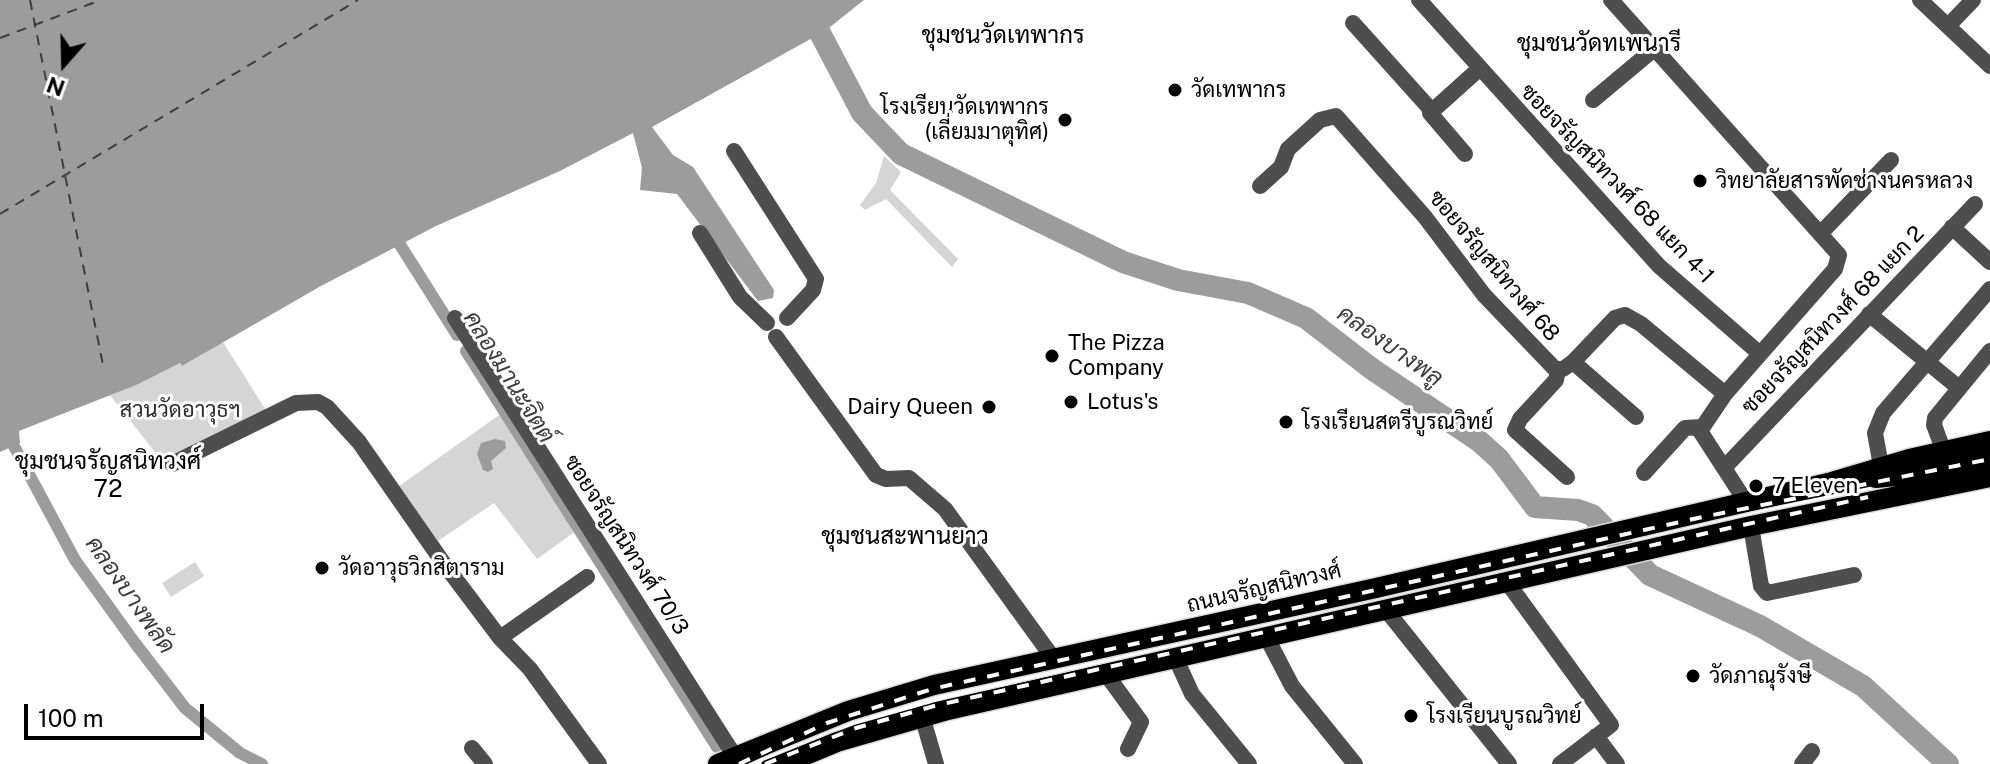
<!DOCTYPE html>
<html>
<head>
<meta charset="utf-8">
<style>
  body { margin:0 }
  #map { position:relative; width:1990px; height:764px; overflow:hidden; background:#fff; font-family:"Public Sans",sans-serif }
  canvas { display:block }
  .north { position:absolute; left:24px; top:24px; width:80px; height:80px; -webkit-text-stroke:6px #fff; paint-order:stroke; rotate:200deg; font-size:22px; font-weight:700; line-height:32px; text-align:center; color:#000 }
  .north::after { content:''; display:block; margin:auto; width:28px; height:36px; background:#000; clip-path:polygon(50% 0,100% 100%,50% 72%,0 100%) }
  .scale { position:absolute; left:24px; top:704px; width:180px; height:36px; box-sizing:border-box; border:4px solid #000; border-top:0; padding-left:10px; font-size:24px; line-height:28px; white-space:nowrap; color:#000; -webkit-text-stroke:6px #fff; paint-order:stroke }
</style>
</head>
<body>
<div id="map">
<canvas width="1990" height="764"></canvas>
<div class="north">N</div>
<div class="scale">100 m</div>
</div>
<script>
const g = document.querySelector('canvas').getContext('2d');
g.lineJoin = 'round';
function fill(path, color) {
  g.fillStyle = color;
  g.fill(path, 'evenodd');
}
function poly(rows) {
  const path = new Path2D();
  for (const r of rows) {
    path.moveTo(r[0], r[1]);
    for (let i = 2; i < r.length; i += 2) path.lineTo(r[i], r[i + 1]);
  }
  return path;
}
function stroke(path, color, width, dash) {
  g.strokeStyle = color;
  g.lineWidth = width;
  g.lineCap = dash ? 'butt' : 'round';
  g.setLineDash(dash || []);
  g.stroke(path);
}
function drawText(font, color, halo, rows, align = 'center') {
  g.font = font + ' "Public Sans",Sarabun,sans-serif';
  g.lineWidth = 6;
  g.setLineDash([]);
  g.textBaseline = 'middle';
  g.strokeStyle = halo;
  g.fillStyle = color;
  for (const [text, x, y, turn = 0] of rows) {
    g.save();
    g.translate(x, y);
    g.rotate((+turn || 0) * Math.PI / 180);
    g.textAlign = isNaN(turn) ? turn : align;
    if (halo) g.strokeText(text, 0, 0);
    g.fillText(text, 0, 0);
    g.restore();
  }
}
fill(poly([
  [884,156,901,172,890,190,958,259,952,267,886,199,865,210,860,205,876,183],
  [223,342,267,412,165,465,110,395,180,363,182,366],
  [502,413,576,531,537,559,494,503,438,541,399,486],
  [195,562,204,576,171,597,162,583]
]), '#d5d5d5');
fill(poly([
  [0,0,864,0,825,31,652,127,673,155,693,167,774,290,773,298,758,301,677,194,640,190,642,168,633,133,560,171,436,226,321,286,182,366,180,363,136,385,19,431,20,443,0,452],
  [495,439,505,441,506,448,491,461,493,469,488,472,483,470,477,454,481,443]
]), '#9c9c9c');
stroke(poly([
  [392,232,457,335],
  [466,351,717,747],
  [0,420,75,560,135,643,185,708,240,753,262,764]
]), '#9c9c9c', 12);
stroke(poly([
  [797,0,820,33,862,113,901,154,1123,262,1178,280,1248,293,1306,318,1372,369,1479,441,1499,459,1535,507,1578,510,1592,515,1650,575,1760,626,1863,686,1948,764]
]), '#9c9c9c', 22);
stroke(poly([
  [30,0,103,365],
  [0,38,101,0],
  [0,214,358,0]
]), '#3d3d3d', 2, [10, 8]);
const major = poly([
  [1876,478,1915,474,1990,457],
  [718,764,848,711,934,685,1376,588,1828,483,1909,459,1990,441],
  [784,764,837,742,948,710,1751,526,1990,477]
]);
stroke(major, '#dbdbdb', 23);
stroke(poly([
  [1419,0,1659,266,1759,353],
  [1611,0,1839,255,1835,269,1725,394],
  [1920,0,1990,66],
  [1353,23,1432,111],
  [1948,26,1973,0],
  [1593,100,1654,49],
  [734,151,816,279,813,290,787,318],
  [1465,154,1430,113,1479,69],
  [1260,186,1281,167,1288,149,1320,120,1336,116,1425,217,1484,295,1555,369,1563,369,1573,362,1615,318,1625,315,1641,324,1725,394,1700,431,1746,502],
  [1952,227,1990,262],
  [700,233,740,297,767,323],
  [1820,234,1891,160],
  [1869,314,1959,388],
  [455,318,734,755],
  [776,337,876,475,886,479,909,478,945,509,1053,658],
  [1573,362,1636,417],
  [1558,370,1556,380,1520,419,1515,430,1567,477],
  [1944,452,1934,425,1935,418,1990,351],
  [172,464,296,403,318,402,327,407,359,442,442,561,500,638,530,669,599,764],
  [1881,466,1875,433,1883,413,1990,289],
  [1724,468,1975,204],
  [1644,473,1685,428,1701,427],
  [1751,526,1761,586,1767,593,1854,575],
  [1507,582,1611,725,1560,764],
  [1387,611,1509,764],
  [500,638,587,577],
  [1267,638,1292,686,1355,764],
  [1176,659,1192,694,1249,764],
  [1106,674,1141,722,1128,749],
  [922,716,936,764],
  [1596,736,1617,764],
  [472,748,485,764],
  [1802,764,1812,751]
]), '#4e4e4e', 16);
stroke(major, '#000', 20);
const rail = poly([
  [739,764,827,723,932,689,1698,518,1990,459],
  [765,764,856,728,934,706,1868,497]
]);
stroke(rail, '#000', 7);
stroke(rail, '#fff', 4, [12]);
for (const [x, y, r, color] of [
  [1175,90,8,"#000"],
  [1065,120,8,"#000"],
  [1700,181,8,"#000"],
  [1052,356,8,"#000"],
  [1071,402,8,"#000"],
  [989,407,8,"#000"],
  [1286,422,8,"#000"],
  [1756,486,8,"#000"],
  [322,568,8,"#000"],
  [1693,676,8,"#000"],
  [1411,716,8,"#000"]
]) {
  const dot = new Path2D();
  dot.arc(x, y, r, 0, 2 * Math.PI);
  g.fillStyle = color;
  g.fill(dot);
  stroke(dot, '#fff', 3);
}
drawText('22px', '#000', '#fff', [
  ["วัดเทพากร",1191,90],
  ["โรงเรียนวัดเทพากร",1049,107,"right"],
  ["(เลี่ยมมาตุทิศ)",1049,132,"right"],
  ["วิทยาลัยสารพัดช่างนครหลวง",1716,181],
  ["The Pizza",1068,343],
  ["Company",1068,368],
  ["Lotus's",1087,402],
  ["Dairy Queen",973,407,"right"],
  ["โรงเรียนสตรีบูรณวิทย์",1302,422],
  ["7 Eleven",1772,486],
  ["วัดอาวุธวิกสิตาราม",338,568],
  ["วัดภาณุรังษี",1709,676],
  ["โรงเรียนบูรณวิทย์",1427,716]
], 'left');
drawText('22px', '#000', '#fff', [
  ["ซอยจรัญสนิทวงศ์ 68 แยก 4-1",1617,184,46],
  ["ซอยจรัญสนิทวงศ์ 68",1494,266,50],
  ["ซอยจรัญสนิทวงศ์ 68 แยก 2",1833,320,-46],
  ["ซอยจรัญสนิทวงศ์ 70/3",626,545,57],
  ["ถนนจรัญสนิทวงศ์",1264,588,-13]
]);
drawText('22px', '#2c2c2c', '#fff', [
  ["สวนวัดอาวุธฯ",180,410]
]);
drawText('24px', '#000', '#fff', [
  ["ชุมชนวัดเทพากร",1003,36],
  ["ชุมชนวัดทเพนารี",1599,44],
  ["ชุมชนจรัญสนิทวงศ์",108,462],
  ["72",108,490],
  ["ชุมชนสะพานยาว",905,537]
]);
drawText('italic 24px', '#3d3d3d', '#fff', [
  ["คลองบางพลู",1390,346,35],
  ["คลองมานะจิตต์",509,377,58],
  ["คลองบางพลัด",130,595,55]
]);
</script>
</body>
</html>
